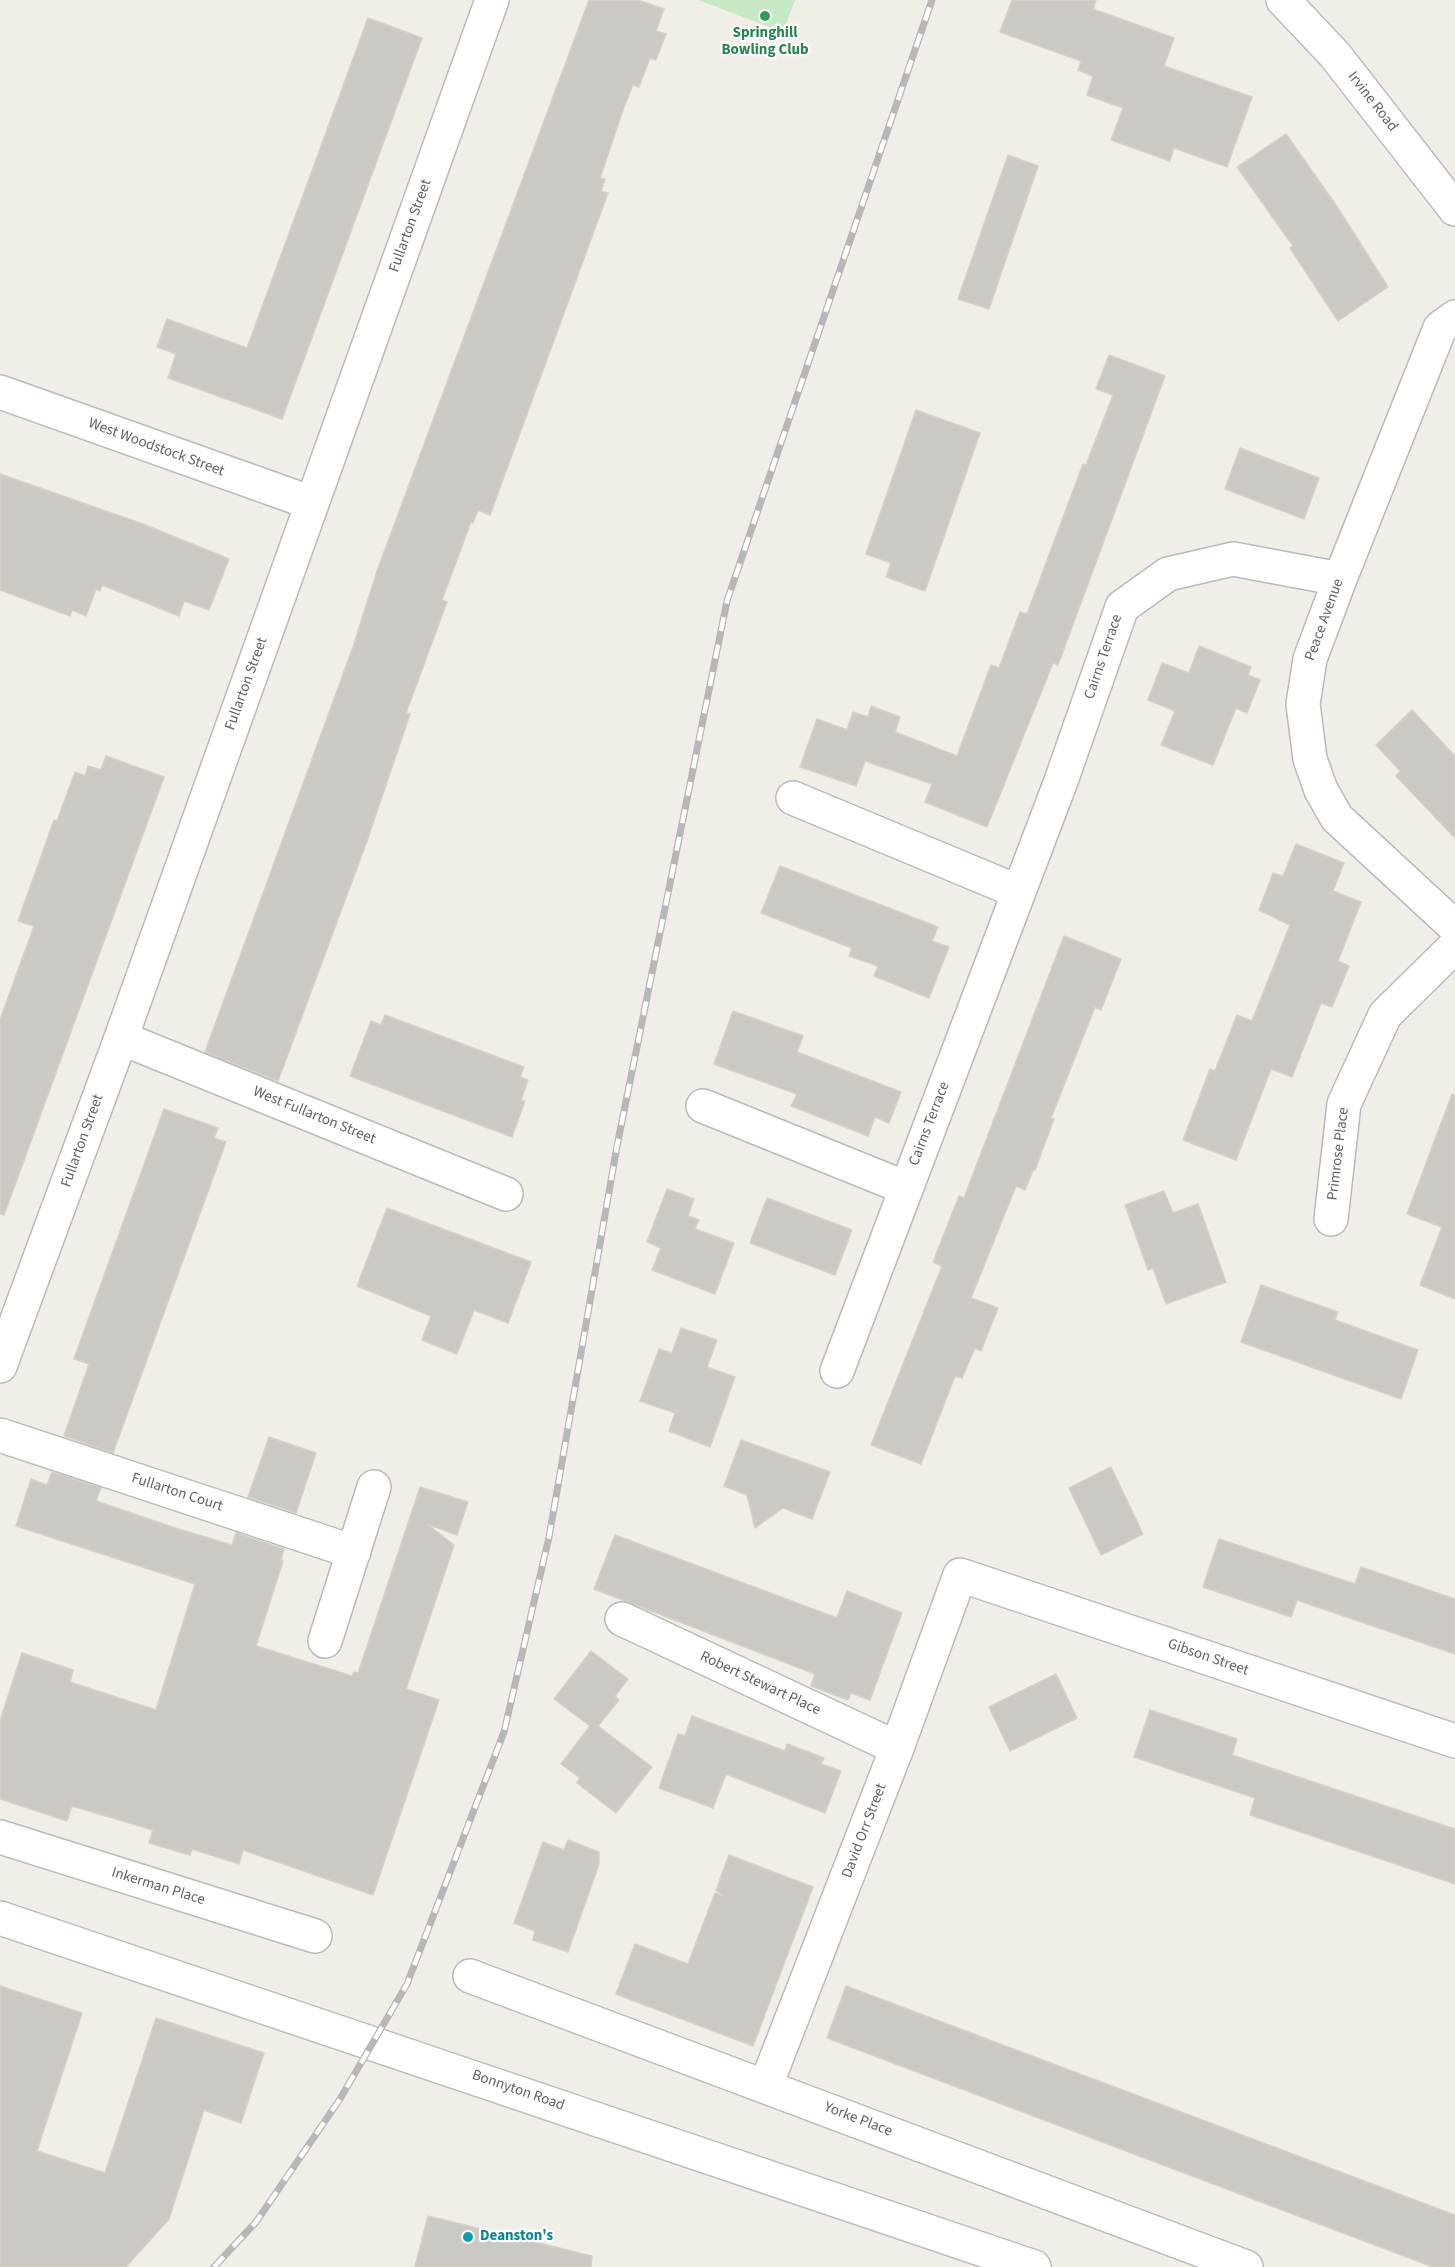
<!DOCTYPE html>
<html>
<head>
<meta charset="utf-8">
<style>
  body { margin:0 }
  canvas { display:block; background:#f1eee7 }
</style>
</head>
<body>
<canvas width="1455" height="2267"></canvas>
<script>
const g = document.querySelector('canvas').getContext('2d');
g.lineJoin = 'round';
function fill(path, color) {
  g.fillStyle = color;
  g.fill(path, 'evenodd');
}
function poly(rows) {
  const path = new Path2D();
  for (const r of rows) {
    path.moveTo(r[0], r[1]);
    for (let i = 2; i < r.length; i += 2) path.lineTo(r[i], r[i + 1]);
  }
  return path;
}
function stroke(path, color, width, dash) {
  g.strokeStyle = color;
  g.lineWidth = width;
  g.lineCap = dash ? 'butt' : 'round';
  g.setLineDash(dash || []);
  g.stroke(path);
}
function drawText(font, color, halo, rows, align = 'center') {
  g.font = font + ' "Source Sans 3",sans-serif';
  g.lineWidth = 4.5;
  g.setLineDash([]);
  g.textBaseline = 'middle';
  g.strokeStyle = halo;
  g.fillStyle = color;
  for (const [text, x, y, turn = 0] of rows) {
    g.save();
    g.translate(x, y);
    g.rotate((+turn || 0) * Math.PI / 180);
    g.textAlign = isNaN(turn) ? turn : align;
    if (halo) g.strokeText(text, 0, 0);
    g.fillText(text, 0, 0);
    g.restore();
  }
}
fill(poly([
  [698,0,795,0,783,32]
]), '#c6e9c3');
const building = poly([
  [589,0,638,0,664,9,656,31,666,34,656,60,650,58,639,87,633,85,624,107,600,178,605,179,601,191,608,193,490,515,478,510,473,523,471,522,442,600,447,602,406,713,410,714,367,841,278,1081,205,1052,353,647,377,571,589,0],
  [1012,0,1096,0,1093,9,1174,38,1164,66,1252,97,1227,167,1174,148,1170,161,1111,140,1123,108,1087,95,1093,76,1078,70,1081,61,1000,32,1012,0],
  [368,18,422,38,282,419,168,378,176,354,157,347,167,319,247,348,368,18],
  [1286,134,1336,205,1388,287,1338,321,1290,248,1293,246,1237,167,1286,134],
  [1008,155,1038,166,989,309,958,299,1008,155],
  [1109,355,1165,376,1058,665,1053,663,987,827,925,802,932,784,865,761,856,786,800,767,817,719,847,730,853,712,868,717,871,706,900,717,895,732,957,756,991,665,999,668,1020,612,1027,614,1083,464,1086,465,1113,395,1096,389,1109,355],
  [916,410,980,433,925,591,886,577,891,563,866,554,916,410],
  [1240,448,1319,478,1304,519,1225,489,1240,448],
  [0,474,143,524,229,559,209,610,184,601,179,616,102,585,100,591,96,589,86,616,72,610,70,616,0,590,0,474],
  [1199,646,1251,667,1248,675,1260,680,1247,713,1236,708,1213,765,1161,745,1175,711,1148,700,1162,663,1189,673,1199,646],
  [1412,710,1455,756,1455,838,1396,776,1400,771,1376,745,1412,710],
  [106,756,164,777,4,1215,0,1214,0,1020,34,926,18,921,54,820,57,821,75,772,85,776,88,766,101,770,106,756],
  [1296,844,1344,863,1333,891,1361,902,1338,961,1349,966,1332,1007,1321,1003,1292,1077,1271,1069,1236,1160,1183,1140,1210,1069,1215,1071,1237,1015,1252,1021,1290,925,1259,910,1273,873,1283,876,1296,844],
  [780,866,938,927,932,941,949,947,929,998,874,976,878,966,849,956,852,948,761,913,780,866],
  [1064,936,1121,959,1101,1010,1095,1007,1051,1118,1054,1119,1035,1170,1033,1170,1025,1190,1016,1186,971,1298,998,1308,981,1351,975,1348,962,1378,955,1376,921,1464,871,1445,942,1266,933,1262,959,1196,964,1198,1064,936],
  [733,1011,803,1036,797,1052,901,1092,889,1123,875,1117,868,1136,791,1106,797,1094,714,1064,733,1011],
  [385,1015,524,1067,520,1077,528,1080,521,1100,525,1101,512,1137,350,1076,371,1021,381,1025,385,1015],
  [1452,1094,1455,1095,1455,1299,1420,1285,1442,1227,1407,1214,1452,1094],
  [164,1109,218,1128,214,1138,226,1142,113,1453,64,1436,89,1364,74,1359,164,1109],
  [667,1189,694,1199,688,1216,699,1220,695,1229,734,1243,715,1294,652,1270,661,1248,647,1242,667,1189],
  [1164,1191,1173,1213,1198,1204,1226,1282,1166,1304,1153,1268,1148,1270,1125,1205,1164,1191],
  [767,1198,852,1230,835,1275,750,1243,767,1198],
  [387,1208,531,1262,508,1323,474,1310,457,1354,422,1340,431,1316,357,1286,387,1208],
  [1261,1285,1338,1312,1335,1320,1418,1350,1401,1399,1241,1342,1261,1285],
  [681,1328,717,1340,707,1367,735,1377,710,1447,669,1431,675,1413,640,1401,659,1349,672,1353,681,1328],
  [269,1437,316,1453,296,1513,248,1497,269,1437],
  [741,1440,830,1472,812,1519,783,1508,755,1528,747,1495,724,1486,741,1440],
  [1111,1467,1143,1534,1101,1555,1069,1488,1111,1467],
  [52,1472,101,1488,96,1501,172,1527,232,1545,236,1533,284,1549,281,1560,283,1561,256,1646,352,1676,354,1672,358,1673,420,1487,468,1502,457,1535,427,1524,454,1545,406,1689,439,1700,373,1895,243,1850,239,1864,192,1849,190,1855,149,1843,153,1830,72,1806,67,1821,0,1799,0,1721,22,1653,73,1670,70,1682,156,1710,195,1584,16,1526,31,1479,47,1485,52,1472],
  [615,1535,837,1618,847,1591,902,1613,870,1700,851,1693,848,1700,811,1686,815,1674,594,1589,615,1535],
  [1219,1539,1355,1584,1361,1567,1455,1599,1455,1654,1297,1600,1291,1617,1203,1587,1219,1539],
  [591,1651,628,1679,615,1696,619,1700,598,1726,652,1767,616,1813,577,1783,580,1778,561,1764,590,1726,554,1699,591,1651],
  [1056,1674,1077,1718,1010,1751,989,1707,1056,1674],
  [1150,1710,1237,1739,1232,1755,1455,1829,1455,1884,1250,1815,1255,1798,1134,1757,1150,1710],
  [692,1716,785,1751,787,1744,824,1758,821,1764,841,1771,825,1813,726,1774,713,1808,659,1788,678,1734,685,1736,692,1716],
  [568,1840,599,1852,599,1864,568,1952,533,1940,535,1931,514,1923,543,1842,564,1850,568,1840],
  [729,1855,813,1887,753,2046,616,1994,635,1944,688,1964,715,1893,723,1896,716,1890,729,1855],
  [0,1986,82,2013,37,2151,105,2173,156,2018,264,2053,241,2123,204,2110,169,2219,126,2267,0,2267,0,1986],
  [846,1986,1455,2215,1455,2267,1433,2267,827,2038,846,1986],
  [428,2216,592,2256,591,2267,415,2267,428,2216]
]);
fill(building, '#ccc9c4');
stroke(building, '#d6d0c5', 1.5);
const street = poly([
  [1455,317,1440,328,1340,579,1310,659,1303,704,1310,759,1321,790,1337,818,1455,927],
  [0,392,312,503],
  [793,798,1019,892],
  [121,1038,506,1194],
  [703,1106,906,1188],
  [1331,1219,1344,1104,1385,1015,1455,946],
  [0,1366,121,1038,492,0],
  [837,1371,1061,781,1122,607,1168,574,1233,559,1340,579],
  [0,1435,354,1552],
  [622,1619,897,1748],
  [325,1641,374,1487],
  [0,1837,315,1936],
  [470,1976,1246,2267],
  [766,2085,897,1748,960,1575,1455,1741]
]);
const secondary = poly([
  [1283,0,1335,55,1455,209],
  [0,1918,1034,2267]
]);
stroke(street, '#b7babe', 36);
stroke(secondary, '#b8bcc1', 36);
stroke(street, '#fff', 33);
stroke(secondary, '#fff', 33);
const rail = poly([
  [214,2267,256,2222,340,2099,407,1984,504,1732,549,1537,617,1146,727,601,932,0]
]);
stroke(rail, '#b6b7b8', 7);
stroke(rail, '#fff', 4.5, [14]);
for (const [x, y, r, color] of [
  [765,16,6,"#2e9e5b"],
  [468,2237,6,"#0f9aa8"]
]) {
  const dot = new Path2D();
  dot.arc(x, y, r, 0, 2 * Math.PI);
  g.fillStyle = color;
  g.fill(dot);
  stroke(dot, '#fff', 2);
}
drawText('bold 15px', '#27864d', '#fff', [
  ["Springhill",765,34],
  ["Bowling Club",765,51]
]);
drawText('15px', '#5e6368', '#fff', [
  ["Irvine Road",1372,102,52],
  ["Fullarton Street",411,226,-70],
  ["West Woodstock Street",156,448,20],
  ["Peace Avenue",1325,620,-70],
  ["Cairns Terrace",1104,657,-71],
  ["Fullarton Street",247,684,-70],
  ["West Fullarton Street",314,1116,22],
  ["Cairns Terrace",930,1124,-69],
  ["Fullarton Street",83,1141,-70],
  ["Primrose Place",1339,1154,-83],
  ["Fullarton Court",177,1493,18],
  ["Gibson Street",1208,1658,19],
  ["Robert Stewart Place",760,1684,25],
  ["David Orr Street",865,1831,-69],
  ["Inkerman Place",158,1887,17],
  ["Bonnyton Road",518,2091,19],
  ["Yorke Place",858,2120,21]
]);
drawText('bold 15px', '#0d838f', '#fff', [
  ["Deanston's",480,2237]
], 'left');
</script>
</body>
</html>
